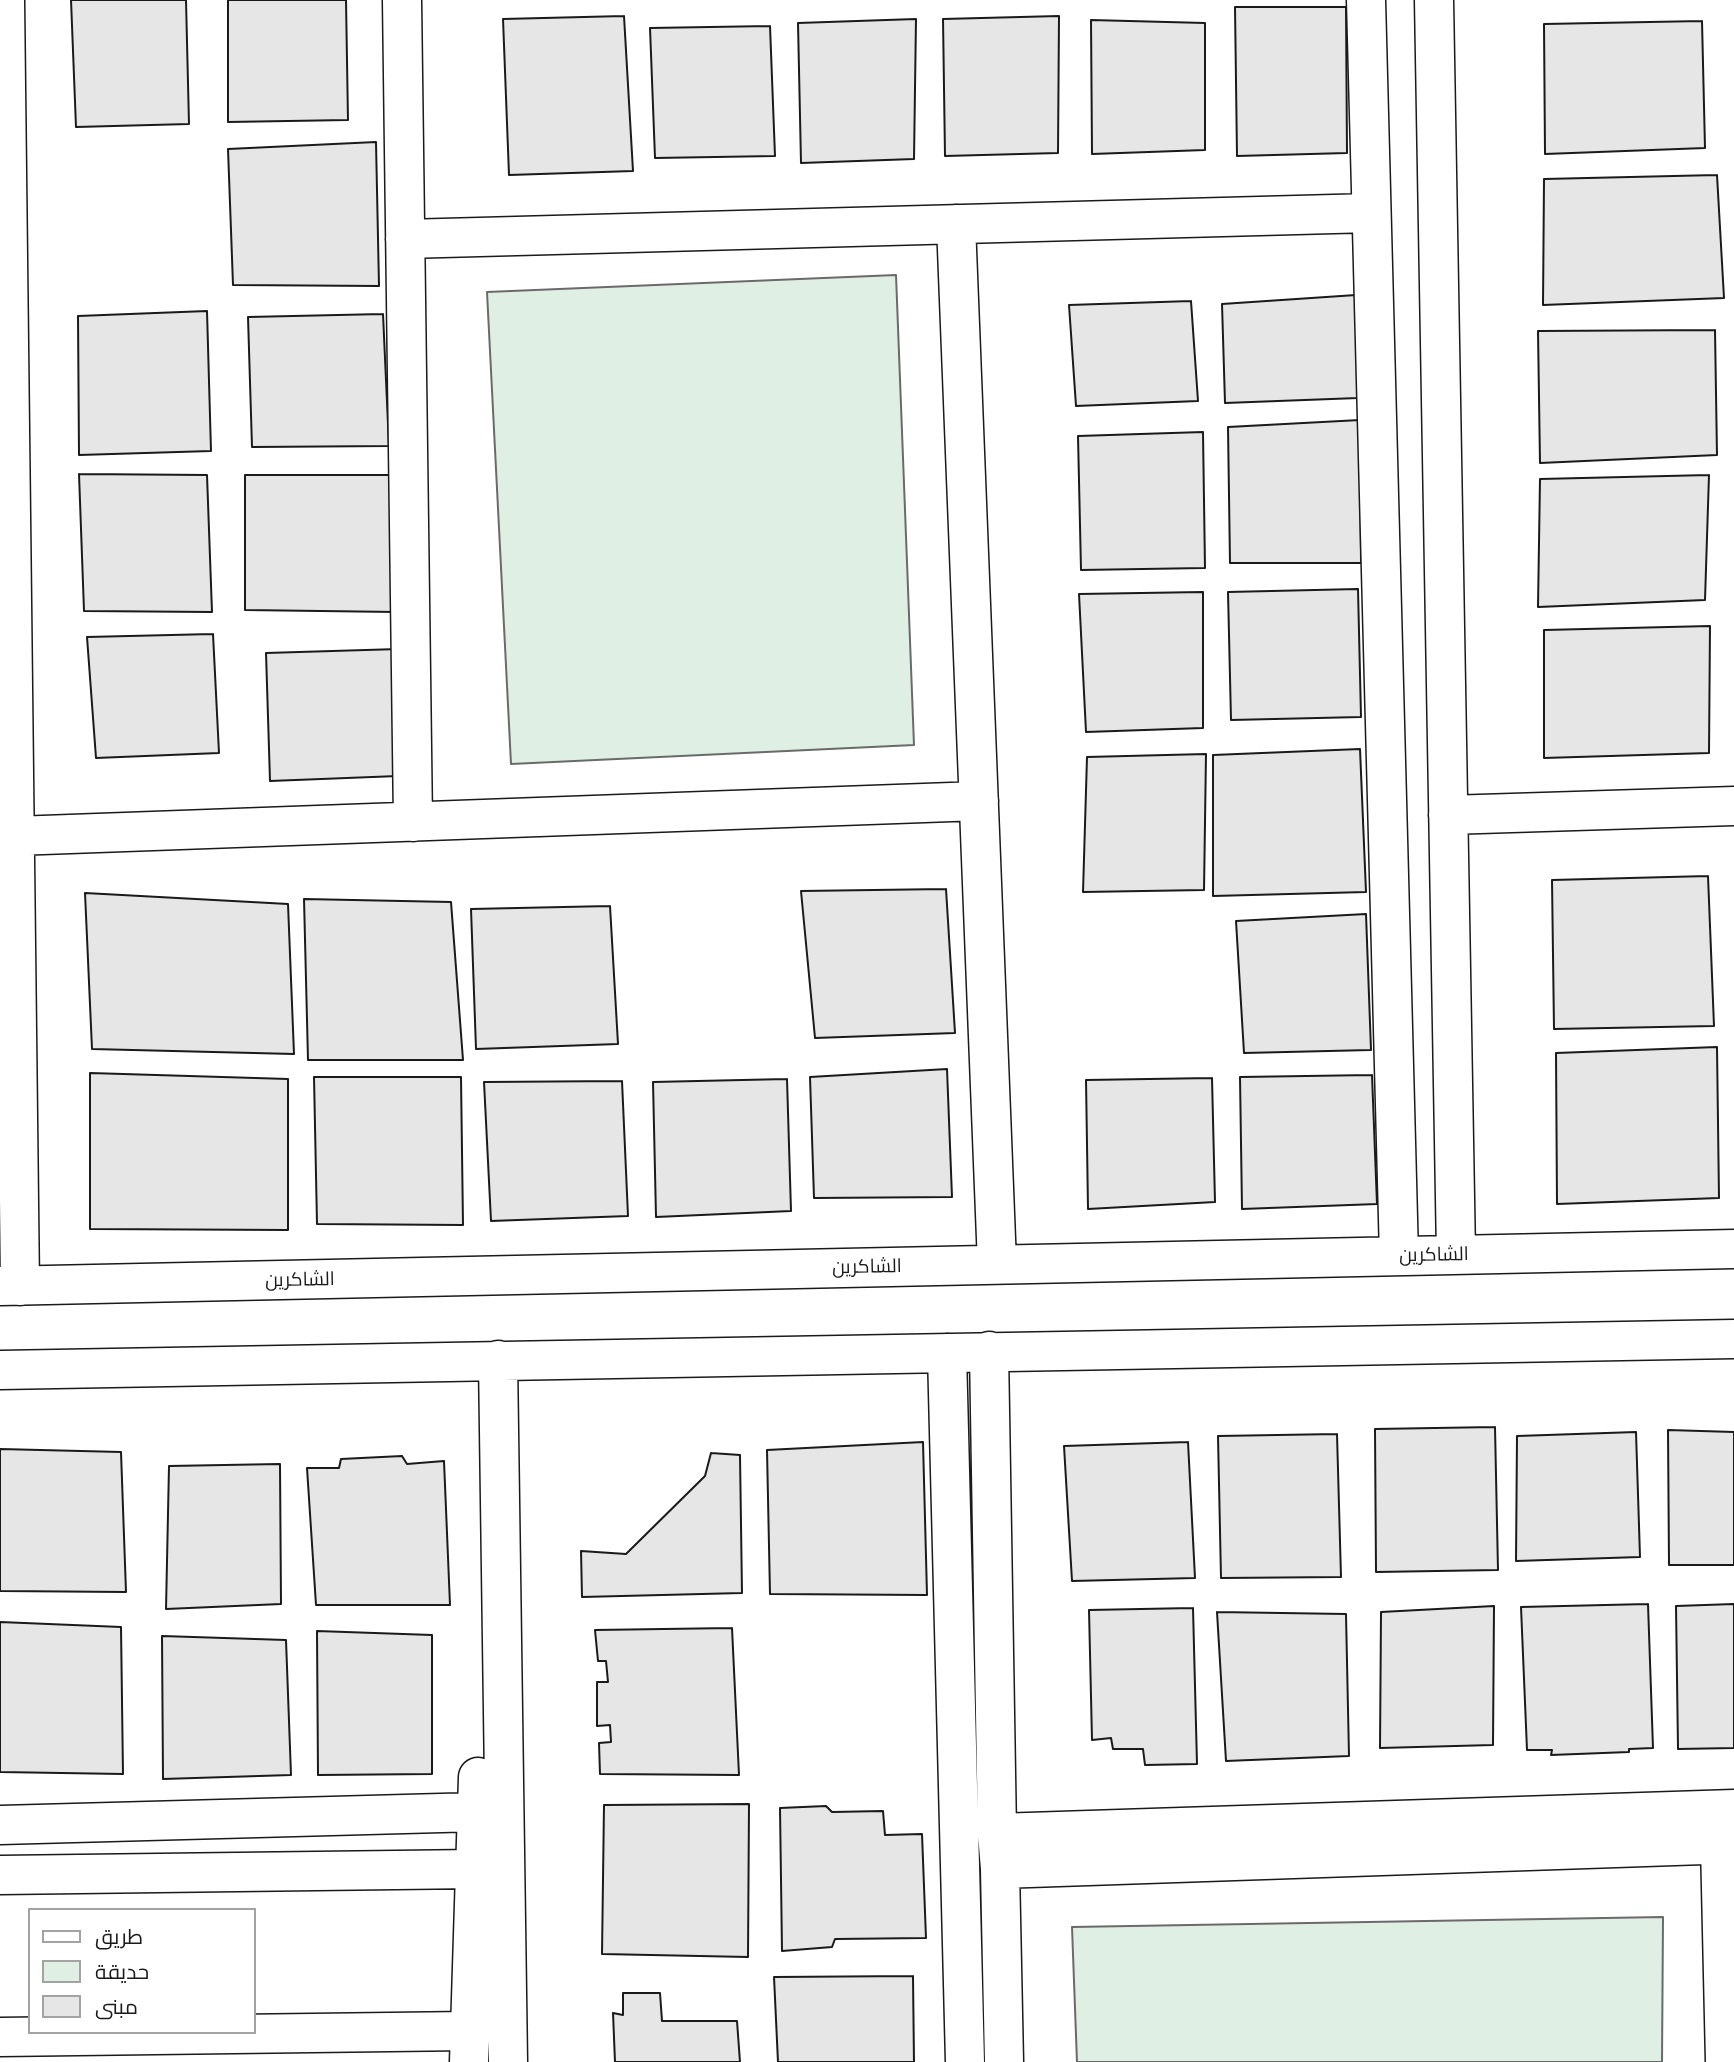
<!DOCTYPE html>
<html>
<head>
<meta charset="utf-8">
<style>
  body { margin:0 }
  #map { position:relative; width:1734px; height:2062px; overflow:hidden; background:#fff; font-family:Cabin,Cairo,sans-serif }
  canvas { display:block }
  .legend { position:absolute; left:28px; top:1908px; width:228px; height:126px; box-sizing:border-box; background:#fff; border:2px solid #a3a3a3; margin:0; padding:9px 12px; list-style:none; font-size:21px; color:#1a1a1a }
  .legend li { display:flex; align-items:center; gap:14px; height:35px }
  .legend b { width:35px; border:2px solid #a3a3a3 }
</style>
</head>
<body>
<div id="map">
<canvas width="1734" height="2062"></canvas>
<ul class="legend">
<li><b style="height:9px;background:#fff"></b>طريق</li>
<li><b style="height:19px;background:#e0efe3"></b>حديقة</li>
<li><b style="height:19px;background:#e6e6e6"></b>مبنى</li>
</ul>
</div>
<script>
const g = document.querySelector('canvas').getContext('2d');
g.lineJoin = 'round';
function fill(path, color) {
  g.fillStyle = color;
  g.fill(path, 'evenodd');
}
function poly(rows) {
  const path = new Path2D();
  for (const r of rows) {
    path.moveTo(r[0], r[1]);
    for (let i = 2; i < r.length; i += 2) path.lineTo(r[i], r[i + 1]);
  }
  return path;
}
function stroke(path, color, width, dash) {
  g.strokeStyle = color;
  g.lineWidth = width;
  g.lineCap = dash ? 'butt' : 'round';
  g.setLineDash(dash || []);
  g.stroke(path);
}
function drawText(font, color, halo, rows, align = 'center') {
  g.font = font + ' Cabin,Cairo,sans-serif';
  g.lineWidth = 5;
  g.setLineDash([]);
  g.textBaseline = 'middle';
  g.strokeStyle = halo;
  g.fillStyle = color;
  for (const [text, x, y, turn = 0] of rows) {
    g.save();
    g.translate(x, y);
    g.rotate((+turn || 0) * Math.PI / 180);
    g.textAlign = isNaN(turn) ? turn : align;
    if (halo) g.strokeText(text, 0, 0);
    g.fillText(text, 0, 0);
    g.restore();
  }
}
const green = poly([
  [896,275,914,745,511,764,487,292,896,275],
  [1663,1917,1662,2062,1077,2062,1072,1927,1663,1917]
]);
fill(green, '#e0efe3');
stroke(green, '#6a6a6a', 2);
const building = poly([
  [71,0,186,0,189,124,76,127,71,0],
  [228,0,346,0,348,120,228,122,228,0],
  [1235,7,1346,7,1347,153,1237,156,1235,7],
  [624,16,633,171,509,175,503,19,624,16],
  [1059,16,1058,153,945,156,943,19,1059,16],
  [916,19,914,159,801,163,798,23,916,19],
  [1091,20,1205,23,1205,150,1092,154,1091,20],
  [1702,21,1705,148,1545,154,1544,24,1702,21],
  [770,26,775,156,655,158,650,28,770,26],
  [376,142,379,286,233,285,228,149,376,142],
  [1717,175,1724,298,1543,305,1544,179,1717,175],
  [1356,295,1358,398,1225,403,1222,304,1356,295],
  [1191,301,1198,401,1076,406,1069,305,1191,301],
  [207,311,211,451,79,455,78,316,207,311],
  [383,314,389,446,252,447,248,317,383,314],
  [1715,330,1717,455,1540,463,1538,331,1715,330],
  [1360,420,1361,563,1230,563,1228,427,1360,420],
  [1203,432,1205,568,1081,570,1078,436,1203,432],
  [79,474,207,475,212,612,84,611,79,474],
  [245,475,390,475,396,612,245,610,245,475],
  [1709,475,1705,600,1538,607,1540,479,1709,475],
  [1358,589,1361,717,1231,720,1228,592,1358,589],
  [1203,592,1203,728,1086,732,1079,594,1203,592],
  [1710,626,1709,753,1544,758,1544,630,1710,626],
  [213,634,219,753,96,758,87,637,213,634],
  [399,649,398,776,270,781,266,653,399,649],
  [1360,749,1366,892,1213,896,1213,755,1360,749],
  [1206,754,1204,890,1083,892,1087,757,1206,754],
  [1708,876,1714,1026,1554,1029,1552,880,1708,876],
  [946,889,955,1033,815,1038,801,891,946,889],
  [85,893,288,904,294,1054,92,1049,85,893],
  [304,899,451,902,463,1060,308,1060,304,899],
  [610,906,618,1044,476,1049,471,909,610,906],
  [1366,914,1371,1050,1244,1053,1236,921,1366,914],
  [1717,1047,1719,1198,1557,1204,1556,1053,1717,1047],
  [947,1069,952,1197,814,1198,810,1077,947,1069],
  [90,1073,288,1079,288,1230,90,1229,90,1073],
  [1372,1075,1377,1204,1242,1209,1240,1077,1372,1075],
  [314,1077,461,1077,463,1225,317,1224,314,1077],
  [1212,1078,1215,1202,1088,1209,1086,1080,1212,1078],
  [787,1079,791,1211,656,1217,653,1082,787,1079],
  [622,1081,628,1216,491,1221,484,1082,622,1081],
  [1495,1427,1498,1570,1376,1572,1375,1429,1495,1427],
  [1668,1430,1734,1432,1734,1565,1669,1565,1668,1430],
  [1636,1432,1640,1557,1516,1561,1517,1436,1636,1432],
  [1337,1434,1341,1577,1221,1578,1218,1436,1337,1434],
  [923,1442,927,1595,770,1594,767,1450,923,1442],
  [1188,1442,1195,1578,1072,1581,1064,1446,1188,1442],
  [0,1449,121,1452,126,1592,0,1591,0,1449],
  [711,1453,740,1455,742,1593,582,1597,581,1551,626,1554,705,1476,711,1453],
  [402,1456,407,1464,444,1461,450,1605,316,1605,307,1468,339,1468,341,1459,402,1456],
  [280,1464,281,1604,166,1609,169,1466,280,1464],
  [1648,1604,1653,1748,1629,1749,1629,1752,1551,1755,1552,1750,1527,1750,1521,1607,1648,1604],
  [1734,1604,1734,1748,1678,1749,1676,1606,1734,1604],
  [1494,1606,1493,1745,1380,1748,1381,1612,1494,1606],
  [1193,1608,1197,1764,1145,1765,1143,1749,1113,1749,1111,1738,1092,1740,1089,1610,1193,1608],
  [1217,1612,1346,1614,1349,1756,1226,1761,1217,1612],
  [0,1622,121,1627,123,1774,0,1772,0,1622],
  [732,1628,739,1775,600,1774,599,1743,611,1742,610,1725,597,1726,597,1682,608,1682,606,1661,598,1661,595,1630,732,1628],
  [317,1631,432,1635,432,1774,318,1775,317,1631],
  [162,1636,286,1640,291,1775,163,1779,162,1636],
  [749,1804,748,1957,602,1954,604,1805,749,1804],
  [826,1806,832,1812,883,1811,885,1835,922,1834,926,1938,835,1939,832,1947,782,1951,780,1808,826,1806],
  [913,1976,914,2062,778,2062,774,1977,913,1976],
  [623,1993,660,1993,662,2021,737,2021,740,2062,615,2062,613,2013,623,2015,623,1993]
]);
fill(building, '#e6e6e6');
stroke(building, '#1a1a1a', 2);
const minor = poly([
  [5,0,20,1286],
  [402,0,413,822],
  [1366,0,1399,1256],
  [1434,0,1456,1254],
  [956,224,997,1264],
  [405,239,1371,213],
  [1448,815,1734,806],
  [15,836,979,801],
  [0,1286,1734,1249],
  [989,1351,997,1833,1000,1869,1004,2062],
  [947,1353,965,2062],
  [498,1360,508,2062],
  [0,1370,1734,1339],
  [0,1825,478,1812],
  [997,1833,1734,1809],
  [1720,1844,1725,2062],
  [1000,1869,1734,1844],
  [0,1875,475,1869],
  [0,2037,468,2031],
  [469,2062,478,1777]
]);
stroke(minor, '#1a1a1a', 41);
stroke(minor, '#fff', 38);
drawText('19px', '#1a1a1a', '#fff', [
  ["الشاكرين",1434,1255,-1],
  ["الشاكرين",867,1267,-1],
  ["الشاكرين",300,1280,-1]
]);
</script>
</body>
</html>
